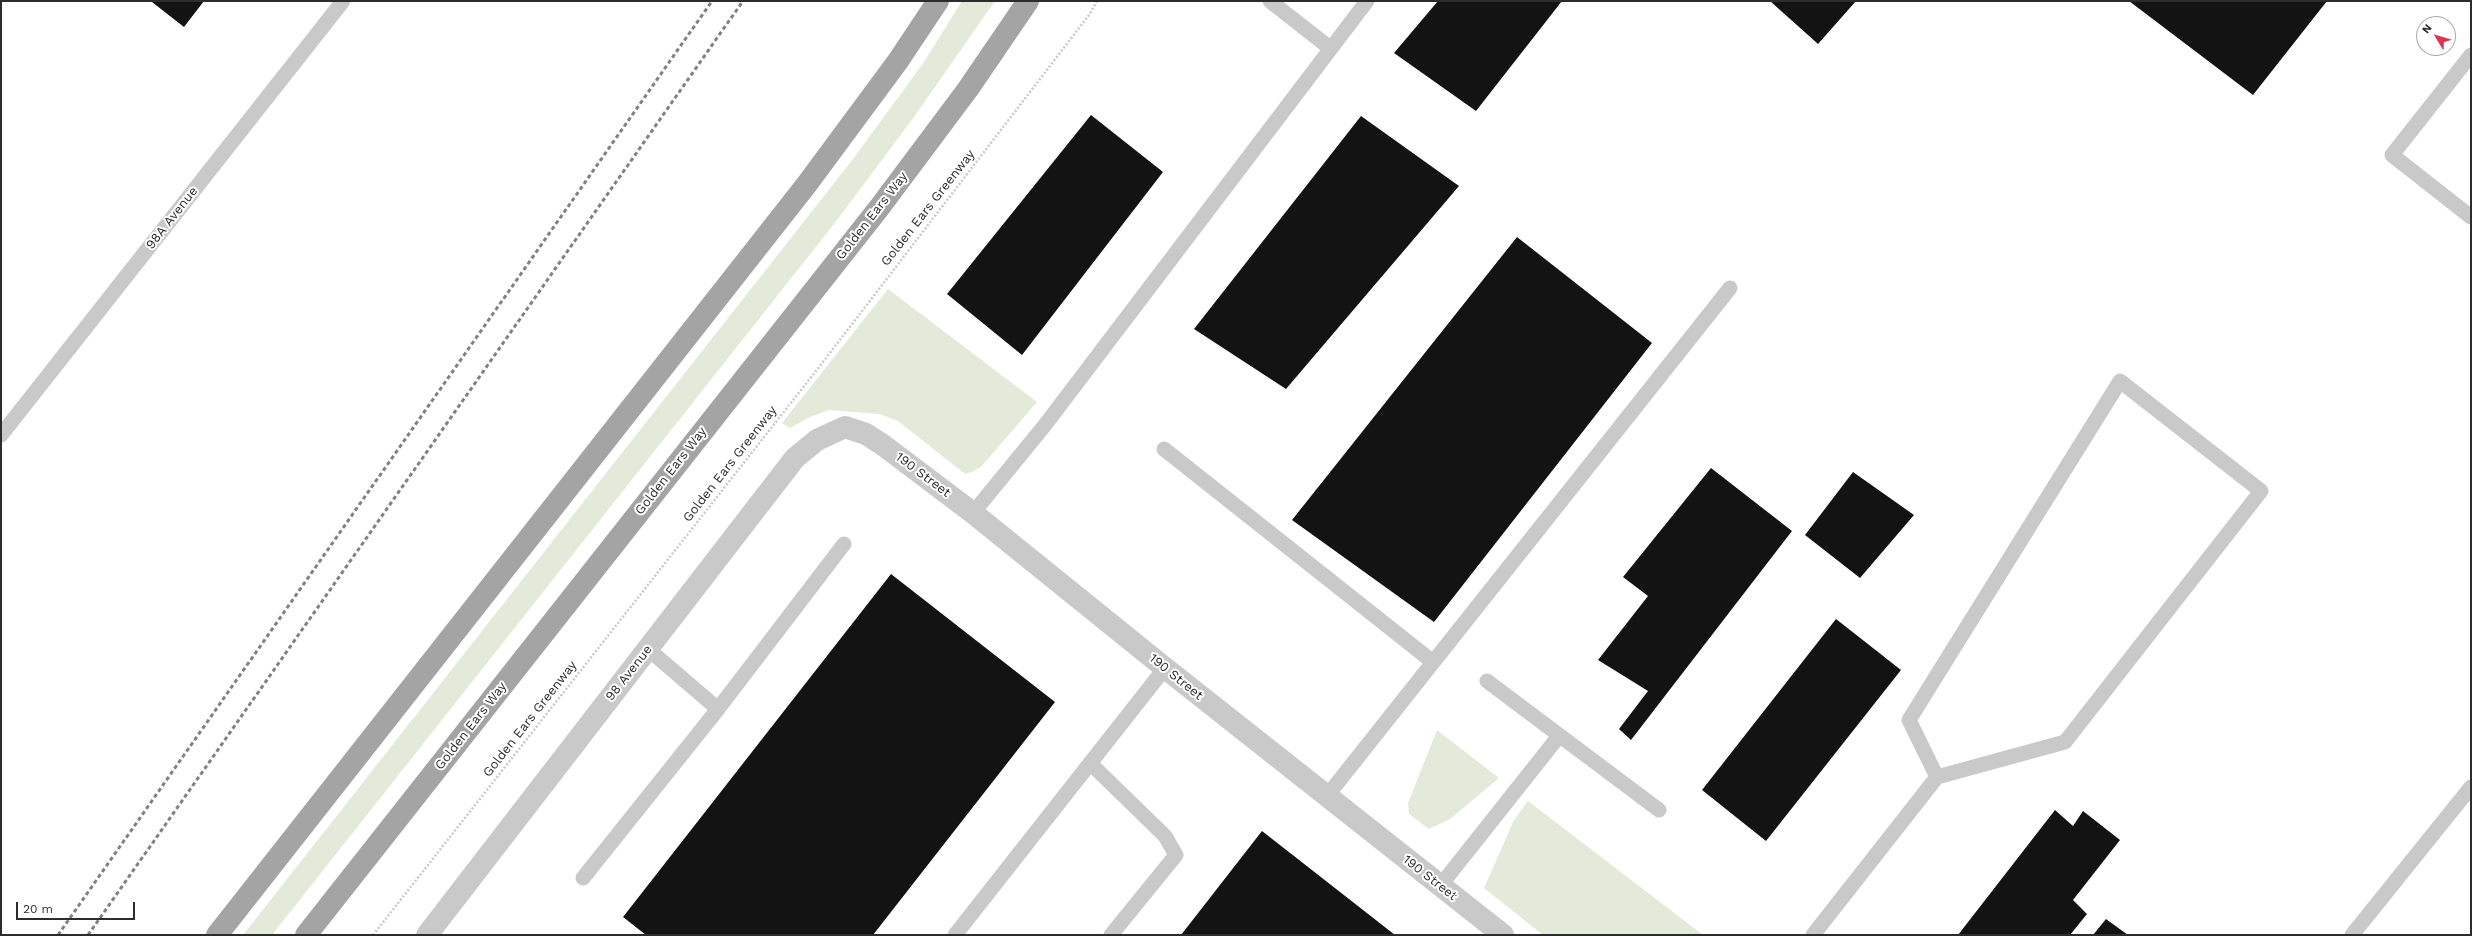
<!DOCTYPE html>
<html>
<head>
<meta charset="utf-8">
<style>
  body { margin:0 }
  #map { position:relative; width:2472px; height:936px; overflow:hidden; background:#fff; font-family:"Work Sans",sans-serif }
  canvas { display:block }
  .frame { position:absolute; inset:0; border:2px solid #2c2c2c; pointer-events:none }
  .north { position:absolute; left:2416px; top:16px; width:40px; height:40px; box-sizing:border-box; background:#fff; border:1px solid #ababab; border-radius:50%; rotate:308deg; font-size:11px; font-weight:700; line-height:16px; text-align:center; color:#2c2c2c }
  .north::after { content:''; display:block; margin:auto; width:14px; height:18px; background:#de3450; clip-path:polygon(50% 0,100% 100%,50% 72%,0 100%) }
  .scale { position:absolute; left:16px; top:902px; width:119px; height:18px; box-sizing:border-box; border:2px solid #2c2c2c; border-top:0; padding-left:5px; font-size:12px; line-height:14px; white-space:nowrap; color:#2c2c2c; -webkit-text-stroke:3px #fff; paint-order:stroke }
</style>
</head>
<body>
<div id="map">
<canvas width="2472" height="936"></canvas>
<div class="frame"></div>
<div class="north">N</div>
<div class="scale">20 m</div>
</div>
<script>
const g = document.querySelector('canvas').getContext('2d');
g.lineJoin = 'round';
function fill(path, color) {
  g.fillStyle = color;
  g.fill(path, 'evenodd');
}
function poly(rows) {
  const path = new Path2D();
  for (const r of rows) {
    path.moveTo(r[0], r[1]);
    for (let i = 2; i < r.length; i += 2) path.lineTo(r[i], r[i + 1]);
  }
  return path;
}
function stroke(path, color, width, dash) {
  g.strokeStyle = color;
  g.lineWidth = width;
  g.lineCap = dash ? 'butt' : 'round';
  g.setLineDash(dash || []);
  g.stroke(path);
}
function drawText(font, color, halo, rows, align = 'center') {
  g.font = font + ' "Work Sans",sans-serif';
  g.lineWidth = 4;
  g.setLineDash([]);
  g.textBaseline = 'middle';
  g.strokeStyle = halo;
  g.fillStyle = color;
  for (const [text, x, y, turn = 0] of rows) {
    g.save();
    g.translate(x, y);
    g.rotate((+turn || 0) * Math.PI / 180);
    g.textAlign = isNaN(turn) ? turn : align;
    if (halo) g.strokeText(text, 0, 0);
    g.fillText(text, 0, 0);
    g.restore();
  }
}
fill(poly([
  [962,1,995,1,914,117,834,224,272,935,243,935,853,159,924,62],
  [888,289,1037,402,981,467,972,472,965,474,898,421,879,414,829,410,810,417,790,428,782,423],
  [1437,730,1499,778,1450,819,1429,829,1409,814,1408,803],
  [1528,801,1703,935,1543,935,1484,888,1514,820]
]), '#e4eada');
fill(poly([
  [153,1,204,1,184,27,152,2],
  [1438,1,1562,1,1476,111,1394,53],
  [1770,1,1856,1,1818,44],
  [2129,1,2327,1,2253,95],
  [1091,115,1163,172,1022,355,947,294],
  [1361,116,1459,186,1286,389,1194,329],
  [1517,237,1652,343,1434,622,1292,520],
  [1711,468,1792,531,1631,740,1619,729,1648,691,1598,660,1648,596,1623,577],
  [1853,472,1914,515,1860,578,1805,535],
  [891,574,1055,702,873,935,646,935,623,917],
  [1836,619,1901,670,1766,841,1702,790],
  [2055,810,2073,826,2083,811,2120,840,2073,900,2087,914,2070,935,1958,935],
  [1262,831,1395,935,1181,935],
  [2106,919,2128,935,2093,935]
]), '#131313');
stroke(poly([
  [373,935,823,362,1089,15,1097,1]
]), '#c9c9c9', 2.5, [2, 2]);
stroke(poly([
  [1270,1,1330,48],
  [2471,55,2392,155,2471,217],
  [1,435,343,1],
  [1164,449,1433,662],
  [973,513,1045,425,1367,1],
  [1487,681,1659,810],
  [718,709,844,544],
  [1090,763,1165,836,1176,855,1111,935],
  [1327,796,1730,288],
  [583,878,718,709,648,649],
  [1440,886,1559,736],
  [955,935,1165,668],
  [1813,935,1937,777,2065,742,2261,491,2120,381,1909,720,1937,777],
  [2352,935,2471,787]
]), '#c9c9c9', 15);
stroke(poly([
  [427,935,795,458,817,440,845,427,866,434,883,445,973,513,1165,668,1503,935]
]), '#c9c9c9', 22);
stroke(poly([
  [217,935,807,184,898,61,938,1],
  [306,935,879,208,968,89,1028,1]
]), '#a4a4a4', 22);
stroke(poly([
  [58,935,712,1],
  [88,935,743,1]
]), '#818181', 3, [4, 3]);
drawText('13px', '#2c2c2c', '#fff', [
  ["Golden Ears Greenway",928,208,-52],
  ["Golden Ears Way",872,216,-52],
  ["98A Avenue",172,218,-52],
  ["Golden Ears Greenway",730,464,-52],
  ["Golden Ears Way",671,471,-52],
  ["190 Street",923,475,37],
  ["98 Avenue",629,673,-52],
  ["190 Street",1176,677,39],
  ["Golden Ears Greenway",530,719,-52],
  ["Golden Ears Way",471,726,-52],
  ["190 Street",1430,878,38]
]);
</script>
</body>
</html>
